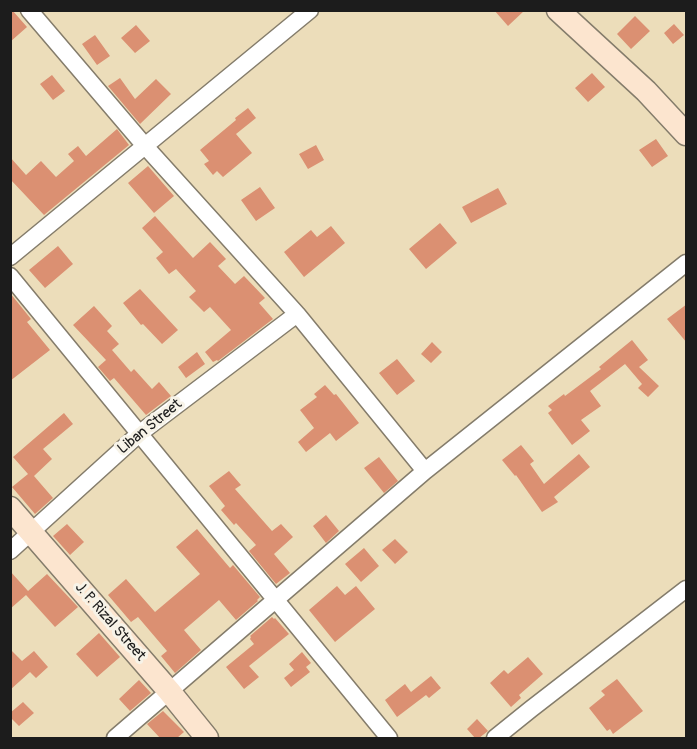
<!DOCTYPE html>
<html>
<head>
<meta charset="utf-8">
<style>
  body { margin:0 }
  #map { position:relative; width:697px; height:749px; overflow:hidden; background:#ecddba; font-family:Pangolin,sans-serif }
  canvas { display:block }
  .frame { position:absolute; inset:0; border:12px solid #1c1c1c; pointer-events:none }
</style>
</head>
<body>
<div id="map">
<canvas width="697" height="749"></canvas>
<div class="frame"></div>
</div>
<script>
const g = document.querySelector('canvas').getContext('2d');
g.lineJoin = 'round';
function fill(path, color) {
  g.fillStyle = color;
  g.fill(path, 'evenodd');
}
function poly(rows) {
  const path = new Path2D();
  for (const r of rows) {
    path.moveTo(r[0], r[1]);
    for (let i = 2; i < r.length; i += 2) path.lineTo(r[i], r[i + 1]);
  }
  return path;
}
function stroke(path, color, width, dash) {
  g.strokeStyle = color;
  g.lineWidth = width;
  g.lineCap = dash ? 'butt' : 'round';
  g.setLineDash(dash || []);
  g.stroke(path);
}
function drawText(font, color, halo, rows, align = 'center') {
  g.font = font + ' Pangolin,sans-serif';
  g.lineWidth = 6;
  g.setLineDash([]);
  g.textBaseline = 'middle';
  g.strokeStyle = halo;
  g.fillStyle = color;
  for (const [text, x, y, turn = 0] of rows) {
    g.save();
    g.translate(x, y);
    g.rotate((+turn || 0) * Math.PI / 180);
    g.textAlign = isNaN(turn) ? turn : align;
    if (halo) g.strokeText(text, 0, 0);
    g.fillText(text, 0, 0);
    g.restore();
  }
}
fill(poly([
  [10,10,12,10,27,27,10,42],
  [494,10,525,10,508,26],
  [635,16,650,31,631,49,617,34],
  [674,24,684,35,673,44,664,33],
  [136,25,150,41,135,53,121,38],
  [95,35,110,56,97,65,82,44],
  [592,73,605,87,588,102,575,88],
  [52,75,65,91,53,100,40,84],
  [120,78,135,99,156,79,171,94,140,124,108,86],
  [248,108,256,118,236,134,252,153,223,177,217,171,213,175,204,164,209,161,200,150,236,120,235,118],
  [117,129,129,145,44,215,10,179,10,157,26,175,41,161,56,177,74,161,68,154,78,146,86,156],
  [656,139,668,156,652,167,639,150],
  [316,145,324,160,308,169,299,154],
  [148,166,174,196,154,213,128,183],
  [260,187,275,208,256,221,241,200],
  [498,188,507,204,471,223,462,207],
  [155,216,193,258,210,242,226,259,218,266,235,284,244,276,265,298,259,303,273,319,218,361,217,360,213,362,205,352,231,330,210,307,204,312,189,297,196,291,176,269,169,274,156,258,163,252,142,228],
  [440,223,457,243,426,269,409,249],
  [331,226,345,243,304,277,284,252,311,230,317,237],
  [58,246,73,264,45,288,29,270],
  [140,289,178,330,162,344,143,324,141,325,123,303],
  [10,293,31,319,27,322,50,350,10,381],
  [687,304,687,343,667,319],
  [94,306,112,326,107,331,119,344,112,350,131,372,134,369,152,389,159,382,171,396,146,415,114,378,110,381,98,367,106,360,73,325],
  [632,340,648,360,639,367,659,386,648,397,638,388,642,384,625,364,590,391,601,406,581,420,590,431,572,445,548,413,552,410,548,406,564,394,565,396,601,369,599,367],
  [432,342,442,352,431,363,421,354],
  [197,352,205,364,186,378,178,367],
  [397,359,415,381,397,395,379,373],
  [325,385,334,395,336,394,359,423,336,441,330,433,306,452,298,442,314,428,300,410,317,397,314,394],
  [64,413,73,424,43,449,52,459,34,476,53,498,35,514,12,487,28,474,13,457],
  [521,445,534,461,530,464,544,484,579,454,590,467,554,497,558,502,542,512,516,475,515,476,502,460],
  [379,457,398,481,384,493,364,468],
  [229,471,241,485,235,489,272,531,281,524,293,537,274,554,290,573,276,584,249,551,256,545,236,523,234,525,221,510,225,506,209,486],
  [326,515,339,531,326,543,313,526],
  [67,524,84,542,70,555,53,536],
  [197,529,230,568,233,565,260,597,257,600,258,601,236,620,219,600,184,630,201,650,175,673,161,656,167,651,138,617,131,622,108,595,126,579,155,612,200,574,176,547],
  [395,539,408,552,395,564,382,550],
  [364,548,379,566,361,582,345,564],
  [10,571,28,591,47,574,78,607,55,627,26,595,10,609],
  [337,586,345,595,356,586,375,609,335,642,309,610],
  [272,617,274,619,275,618,289,634,249,666,259,677,244,689,226,667,254,644,250,639,251,637,250,636],
  [99,633,120,657,97,677,76,654],
  [10,649,22,661,34,651,48,667,36,678,30,672,10,690],
  [302,652,311,663,306,667,310,672,291,687,284,678,294,670,289,664],
  [528,657,543,674,519,695,521,698,511,707,490,683,504,670,508,674],
  [431,676,441,688,429,698,426,695,397,717,385,700,405,684,411,692],
  [617,679,643,711,613,734,610,729,607,731,589,708,605,695,601,691],
  [139,680,151,693,130,711,119,699],
  [23,702,34,713,19,726,10,717,10,713],
  [163,711,184,732,177,738,160,738,147,724],
  [477,719,488,731,479,738,475,738,467,729]
]), '#db9072');
const street = poly([
  [29,10,145,146,297,314,425,471],
  [10,257,310,10],
  [10,276,389,738],
  [10,551,140,433,297,314],
  [115,738,425,471,686,263],
  [495,738,531,709,686,589]
]);
const secondary = poly([
  [558,10,646,91,686,134],
  [10,508,169,691,207,738]
]);
stroke(street, '#847c6b', 19);
stroke(secondary, '#847c6b', 25);
stroke(street, '#fff', 16);
stroke(secondary, '#fce5cf', 22);
drawText('15px', '#1c1c1c', '#f7f3e8', [
  ["Liban Street",150,427,-39],
  ["J. P. Rizal Street",110,622,49]
]);
</script>
</body>
</html>
